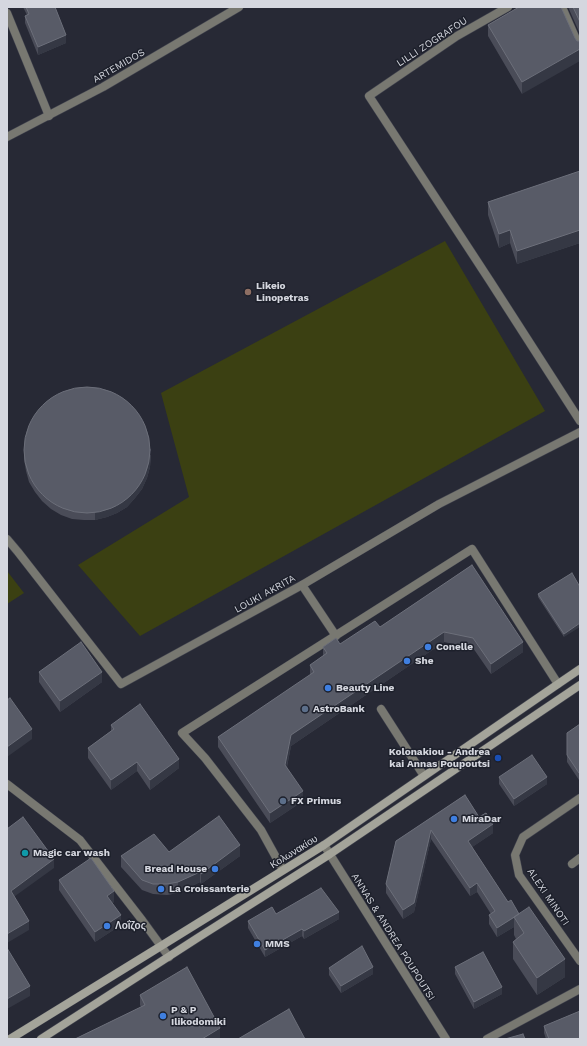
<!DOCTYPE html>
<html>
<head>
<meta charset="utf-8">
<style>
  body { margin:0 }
  #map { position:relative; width:587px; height:1046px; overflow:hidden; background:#272935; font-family:"Work Sans",sans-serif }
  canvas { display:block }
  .frame { position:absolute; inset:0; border:8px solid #d5d7df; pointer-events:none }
</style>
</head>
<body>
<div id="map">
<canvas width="587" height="1046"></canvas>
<div class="frame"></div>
</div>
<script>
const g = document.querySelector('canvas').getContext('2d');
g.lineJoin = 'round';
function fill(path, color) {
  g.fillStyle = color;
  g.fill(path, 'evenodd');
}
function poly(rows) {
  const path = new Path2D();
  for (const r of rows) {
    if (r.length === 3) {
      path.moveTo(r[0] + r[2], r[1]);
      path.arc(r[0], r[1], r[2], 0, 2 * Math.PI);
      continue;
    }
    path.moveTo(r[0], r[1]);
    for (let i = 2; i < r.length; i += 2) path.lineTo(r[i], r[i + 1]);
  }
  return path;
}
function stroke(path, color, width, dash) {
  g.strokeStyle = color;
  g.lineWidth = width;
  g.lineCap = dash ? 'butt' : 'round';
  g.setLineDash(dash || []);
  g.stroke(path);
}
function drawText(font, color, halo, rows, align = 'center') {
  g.font = font + ' "Work Sans",sans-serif';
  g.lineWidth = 3;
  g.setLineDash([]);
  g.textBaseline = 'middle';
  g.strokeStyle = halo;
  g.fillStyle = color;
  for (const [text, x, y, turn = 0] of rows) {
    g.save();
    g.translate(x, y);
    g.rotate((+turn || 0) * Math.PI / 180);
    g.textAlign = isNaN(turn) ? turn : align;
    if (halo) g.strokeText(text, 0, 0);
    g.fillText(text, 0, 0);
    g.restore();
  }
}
fill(poly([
  [445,241,545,411,140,636,78,565,189,497,161,393],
  [7,571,24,593,7,604]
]), '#3b4012');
const service = poly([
  [562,7,580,48],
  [302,585,336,636],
  [381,709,424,776],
  [572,864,580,858],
  [283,870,261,830,205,758,182,733,472,549,558,684]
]);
const minor = poly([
  [508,7,457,36,369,96,490,281,580,421],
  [7,13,49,116],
  [7,137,103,87,239,7],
  [7,539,18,552,121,684,302,585,439,504,580,432],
  [7,784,80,840,142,920,169,957],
  [580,798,523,837,515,855,519,875,580,961],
  [324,845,446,1039],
  [487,1039,580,989]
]);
const secondary = poly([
  [10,1039,161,946,324,845,558,684,580,669],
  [41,1039,199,937,330,854,580,685]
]);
stroke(service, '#434550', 9);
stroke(minor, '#434550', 9);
stroke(secondary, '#434550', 9);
stroke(service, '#787871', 8);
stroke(minor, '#787871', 8);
stroke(secondary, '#a4a49a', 8);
fill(poly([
  [23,7,55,7,66,43,38,55,25,23,25,16,27,15],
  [561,7,522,94,488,36,488,25],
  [568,7,580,7,580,34],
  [580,171,580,243,517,264,510,243,499,248,488,215,488,202],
  [24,452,151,455,150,467,147,478,142,489,135,498,127,507,117,513,107,517,95,520,84,520,72,519,61,515,51,509,42,501,35,492,29,482,26,471,24,459],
  [472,565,523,652,491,674,473,648,444,642,291,746,287,767,303,801,270,823,218,747,218,737,310,675,310,665,323,656,323,647,340,644,380,627],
  [572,573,564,637,538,597,538,594],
  [39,672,102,682,60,712,39,682],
  [580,724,580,779,579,780,567,762,567,733],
  [111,725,179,768,150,790,137,771,111,790,88,758,88,748,111,731],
  [499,777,547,784,514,806,499,784],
  [465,795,479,817,493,833,472,847,508,902,519,914,565,977,537,995,513,959,513,942,516,939,514,935,514,927,497,937,489,924,489,915,491,914,477,892,470,896,431,839,414,912,403,919,386,893,386,884,396,841],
  [169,852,240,856,201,884,200,882,178,893,167,895,153,894,142,890,121,867,121,856],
  [59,880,114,902,112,903,121,925,95,942,59,890],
  [276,914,339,919,304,939,302,936,265,957,248,928,248,921],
  [455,967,502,994,474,1009,455,974],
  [329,968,373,974,341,993,329,975],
  [140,995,220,1038,218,1039,75,1039,141,1007,140,1005],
  [544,1026,580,1039,546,1039,544,1033]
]), '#4a4c58');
fill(poly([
  [66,35,66,43,38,55,38,47],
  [580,49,580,61,522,94,522,82],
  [510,230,510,243,499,248,499,234],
  [580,230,580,243,517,264,517,251],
  [151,448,150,467,147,478,142,489,135,498,127,507,117,513,107,517,95,520,95,513],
  [580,623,580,627,564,637,564,634],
  [444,632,444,642,291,746,285,775,285,765,291,735],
  [523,642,523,652,491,674,491,664],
  [102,672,102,682,60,712,60,701],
  [32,729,32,739,7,757,7,747],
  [179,759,179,768,150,790,150,780],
  [137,762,137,771,111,790,111,780],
  [580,772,580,779,579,780,579,773],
  [547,777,547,784,514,806,514,799],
  [303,791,303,801,270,823,270,813],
  [493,824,493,833,468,850,468,841],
  [431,830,431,839,414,912,403,919,403,910],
  [240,845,240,856,201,884,201,874],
  [54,859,54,868,11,899,11,891],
  [200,872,200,882,178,893,178,882],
  [477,883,477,892,470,896,470,888],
  [114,891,114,902,107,906,107,896],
  [339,912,339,919,304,939,304,931],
  [121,915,121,925,95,942,95,932],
  [514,918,514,927,497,937,497,928],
  [29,921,29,930,7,943,7,934],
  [302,929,302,936,265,957,265,950],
  [565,959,565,977,537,995,537,978],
  [373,967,373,974,341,993,341,986],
  [30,986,30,996,7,1009,7,999],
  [502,987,502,994,474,1009,474,1002],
  [220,1028,220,1038,218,1039,202,1039]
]), '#353844');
const building = poly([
  [26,7,55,7,66,35,38,47,25,16,29,14,26,7],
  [519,7,561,7,575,38,577,41,580,41,580,49,522,82,488,25,519,7],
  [573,7,580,7,580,22,573,7],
  [580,171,580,230,517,251,510,230,499,234,488,202,580,171],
  [87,450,63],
  [472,565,523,642,491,664,473,638,444,632,291,735,285,765,303,791,270,813,218,737,314,672,310,665,327,653,323,647,336,638,340,644,375,621,380,627,472,565],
  [572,573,580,587,580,623,564,634,538,594,572,573],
  [81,642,102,672,60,701,39,672,81,642],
  [10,698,32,729,7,747,7,700,10,698],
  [140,704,179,759,150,780,137,762,111,780,88,748,114,729,111,725,140,704],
  [580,724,580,772,579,773,567,755,567,733,580,724],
  [532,755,547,777,514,799,499,777,532,755],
  [465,795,479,817,486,813,493,824,468,841,508,902,511,900,519,914,497,928,489,915,495,911,477,883,470,888,431,830,414,903,403,910,386,884,396,841,465,795],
  [219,816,240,845,201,874,200,872,178,882,167,884,153,884,142,880,121,856,154,834,169,852,219,816],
  [23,817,54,859,11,891,29,921,7,934,7,829,23,817],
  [91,858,114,891,107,896,121,915,95,932,59,880,91,858],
  [321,888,339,912,304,931,302,929,265,950,248,921,272,907,276,914,321,888],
  [529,907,565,959,537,978,513,942,524,933,514,917,529,907],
  [362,946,373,967,341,986,329,968,362,946],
  [7,948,30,986,7,999,7,948],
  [483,952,502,987,474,1002,455,967,483,952],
  [187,967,220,1028,202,1039,75,1039,145,1005,140,995,187,967],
  [289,1009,305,1039,238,1039,289,1009],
  [580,1011,580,1039,549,1039,544,1026,580,1011],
  [523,1034,525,1039,505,1039,523,1034]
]);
fill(building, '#585b67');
stroke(building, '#6c6f7a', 1);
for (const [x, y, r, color] of [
  [248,292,4,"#8d6e63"],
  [428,647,4,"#3f7fe0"],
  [407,661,4,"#3f7fe0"],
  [328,688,4,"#3f7fe0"],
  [305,709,4,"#5c6f8a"],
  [498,758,4,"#1a4fb4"],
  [283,801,4,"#5c6f8a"],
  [454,819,4,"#3f7fe0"],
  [25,853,4,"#0f9aa8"],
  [215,869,4,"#3f7fe0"],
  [161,889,4,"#3f7fe0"],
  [107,926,4,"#3f7fe0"],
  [257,944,4,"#3f7fe0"],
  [163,1016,4,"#3f7fe0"]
]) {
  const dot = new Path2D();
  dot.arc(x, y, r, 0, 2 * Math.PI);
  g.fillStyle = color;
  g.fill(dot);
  stroke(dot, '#1d202b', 1.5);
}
drawText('10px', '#d5d7df', '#1d202b', [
  ["LILLI ZOGRAFOU",432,42,-33],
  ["ARTEMIDOS",119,66,-30],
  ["LOUKI AKRITA",265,594,-29],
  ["Κολωνακίου",294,852,-32],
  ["ALEXI MINOTI",548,897,56],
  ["ANNAS & ANDREA POUPOUTSI",393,937,58]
]);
drawText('bold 10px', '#d5d7df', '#1d202b', [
  ["Likeio",256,286],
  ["Linopetras",256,298],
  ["Conelle",436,647],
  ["She",415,661],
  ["Beauty Line",336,688],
  ["AstroBank",313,709],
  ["Kolonakiou - Andrea",490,752,"right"],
  ["kai Annas Poupoutsi",490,764,"right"],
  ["FX Primus",291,801],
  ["MiraDar",462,819],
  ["Magic car wash",33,853],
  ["Bread House",207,869,"right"],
  ["La Croissanterie",169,889],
  ["Λοΐζος",115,926],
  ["MMS",265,944],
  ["P & P",171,1010],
  ["Ilikodomiki",171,1022]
], 'left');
</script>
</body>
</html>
